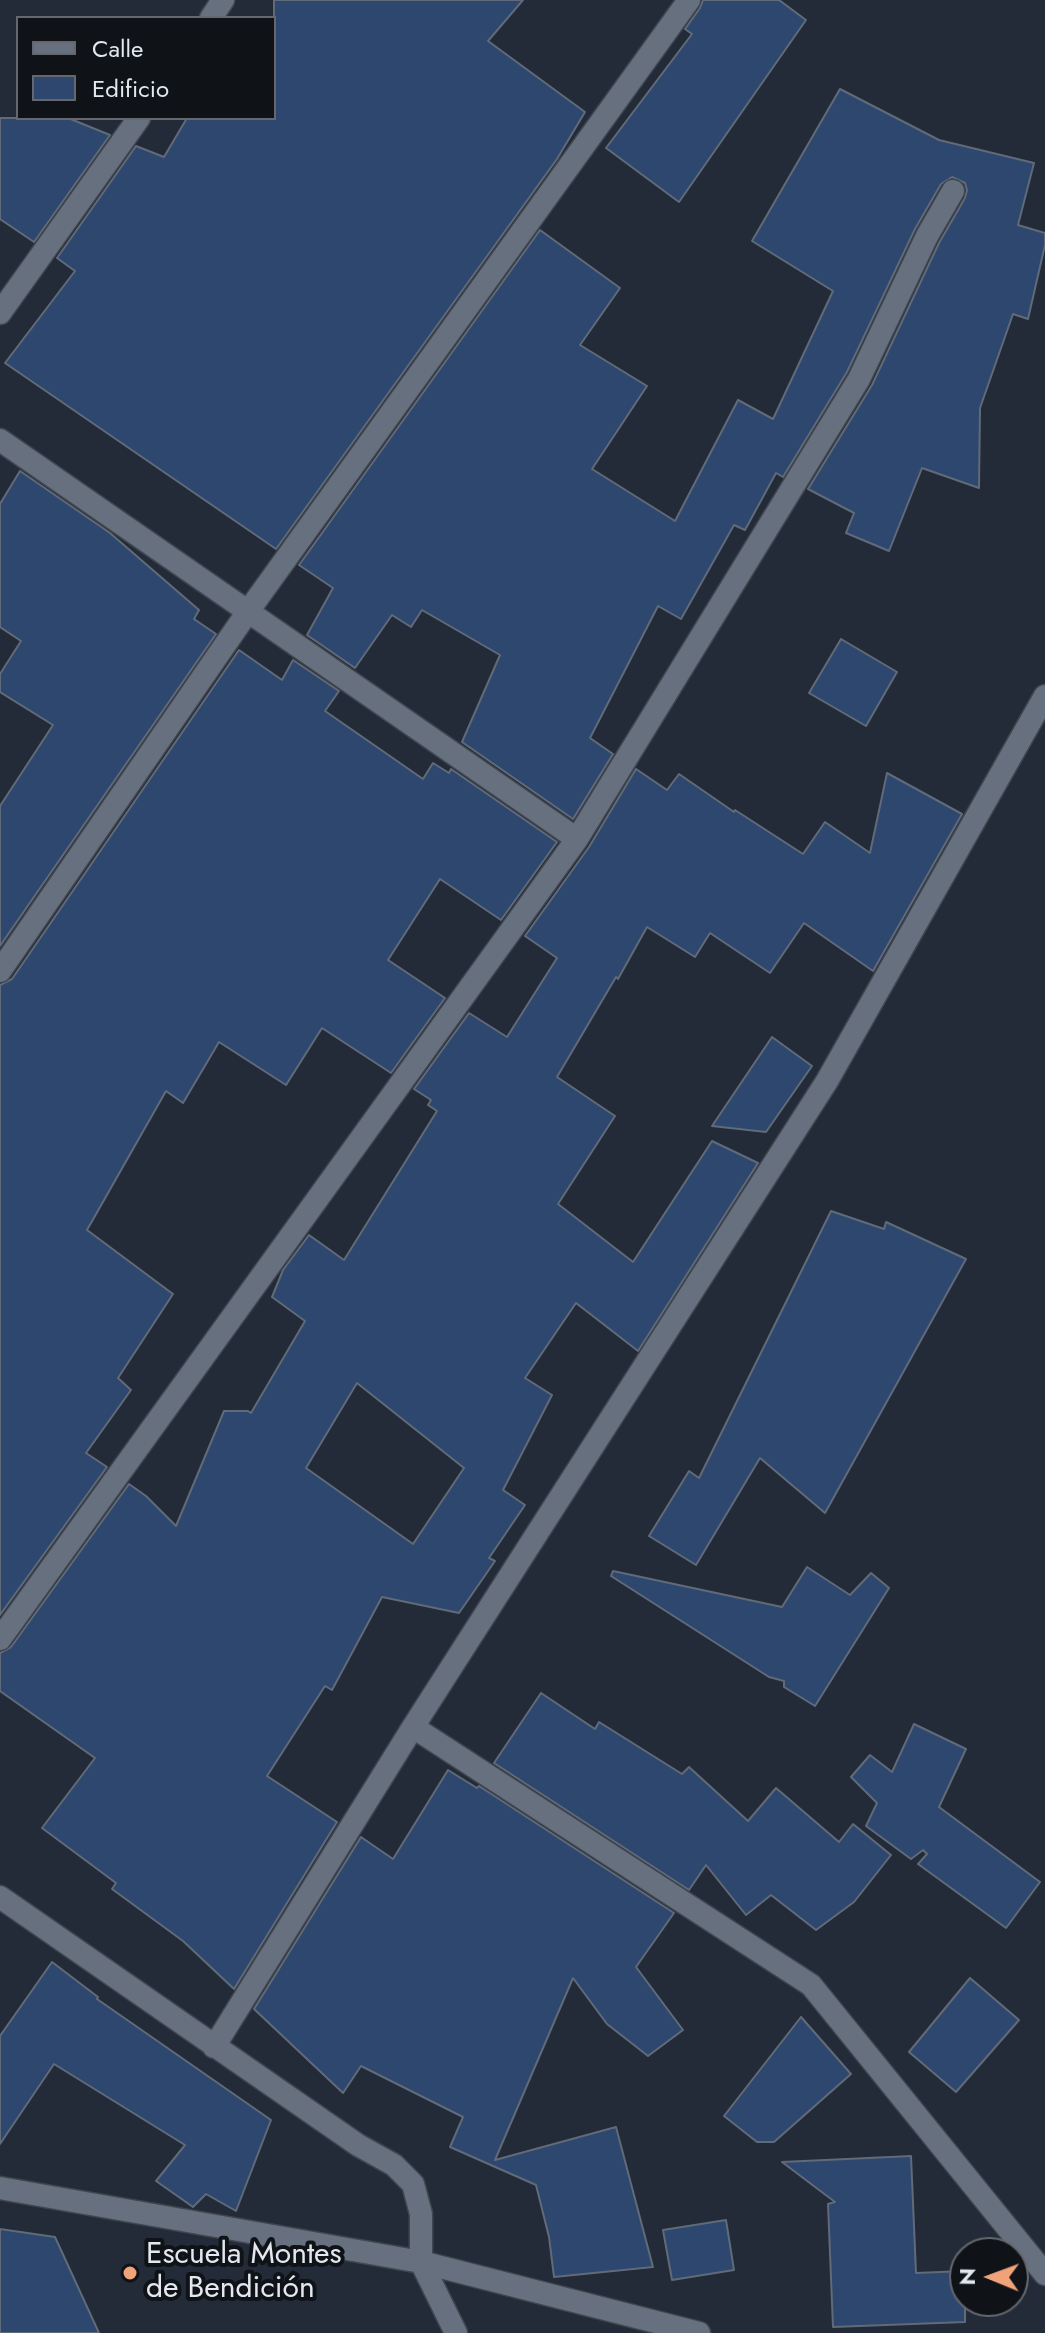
<!DOCTYPE html>
<html>
<head>
<meta charset="utf-8">
<style>
  body { margin:0 }
  #map { position:relative; width:1045px; height:2333px; overflow:hidden; background:#222b37; font-family:Jost,sans-serif }
  canvas { display:block }
  .legend { position:absolute; left:16px; top:16px; width:260px; height:104px; box-sizing:border-box; background:#0f1318; border:2px solid #64686e; margin:0; padding:10px 14px; list-style:none; font-size:24px; color:#e3e8f0 }
  .legend li { display:flex; align-items:center; gap:16px; height:40px }
  .legend b { width:40px; border:2px solid #64686e }
  .north { position:absolute; left:949px; top:2237px; width:80px; height:80px; box-sizing:border-box; background:#0f1318; border:2px solid #64686e; border-radius:50%; rotate:271deg; font-size:22px; font-weight:700; line-height:32px; text-align:center; color:#e3e8f0 }
  .north::after { content:''; display:block; margin:auto; width:28px; height:36px; background:#f0a279; clip-path:polygon(50% 0,100% 100%,50% 72%,0 100%) }
</style>
</head>
<body>
<div id="map">
<canvas width="1045" height="2333"></canvas>
<ul class="legend">
<li><b style="height:10px;background:#66707e"></b>Calle</li>
<li><b style="height:22px;background:#2d476f"></b>Edificio</li>
</ul>
<div class="north">N</div>
</div>
<script>
const g = document.querySelector('canvas').getContext('2d');
g.lineJoin = 'round';
function fill(path, color) {
  g.fillStyle = color;
  g.fill(path, 'evenodd');
}
function poly(rows) {
  const path = new Path2D();
  for (const r of rows) {
    path.moveTo(r[0], r[1]);
    for (let i = 2; i < r.length; i += 2) path.lineTo(r[i], r[i + 1]);
  }
  return path;
}
function stroke(path, color, width, dash) {
  g.strokeStyle = color;
  g.lineWidth = width;
  g.lineCap = dash ? 'butt' : 'round';
  g.setLineDash(dash || []);
  g.stroke(path);
}
function drawText(font, color, halo, rows, align = 'center') {
  g.font = font + ' Jost,sans-serif';
  g.lineWidth = 8;
  g.setLineDash([]);
  g.textBaseline = 'middle';
  g.strokeStyle = halo;
  g.fillStyle = color;
  for (const [text, x, y, turn = 0] of rows) {
    g.save();
    g.translate(x, y);
    g.rotate((+turn || 0) * Math.PI / 180);
    g.textAlign = isNaN(turn) ? turn : align;
    if (halo) g.strokeText(text, 0, 0);
    g.fillText(text, 0, 0);
    g.restore();
  }
}
const building = poly([
  [274,0,523,0,488,41,585,112,557,159,276,549,5,363,75,271,57,258,136,146,164,157,187,118,274,118,274,0],
  [703,0,779,0,806,20,679,202,606,148,692,34,685,29,700,8,703,0],
  [840,89,939,140,1034,163,1018,225,1045,233,1045,245,1028,319,1013,314,980,408,979,488,922,468,889,551,846,533,854,513,808,489,872,385,939,243,965,198,967,190,965,183,952,177,941,184,915,229,847,372,783,477,776,473,745,530,734,525,681,619,658,606,590,738,613,754,573,819,462,742,500,655,422,610,411,627,392,615,355,668,307,635,333,588,299,565,540,230,620,288,580,345,647,386,592,469,675,521,738,400,773,419,833,291,752,241,840,89],
  [0,118,68,118,110,135,34,242,0,219,0,118],
  [20,471,110,533,199,610,194,619,216,634,0,946,0,806,53,725,0,692,0,674,21,641,0,627,0,504,20,471],
  [841,639,897,672,866,726,809,693,841,639],
  [239,650,282,680,293,660,339,691,325,711,423,779,433,763,449,773,451,769,557,842,501,920,440,879,388,960,445,998,391,1073,322,1028,286,1085,219,1042,183,1103,166,1091,87,1230,173,1294,118,1378,131,1390,86,1453,107,1467,0,1615,0,985,12,979,239,650],
  [636,769,667,790,679,774,734,812,735,810,803,854,825,822,870,853,887,773,962,814,873,971,804,923,770,973,710,933,695,957,647,927,618,979,616,977,557,1077,615,1116,558,1204,633,1262,712,1141,758,1163,638,1351,576,1303,525,1378,552,1395,503,1490,525,1505,489,1558,495,1561,459,1613,382,1597,332,1690,325,1686,267,1776,337,1822,234,1989,183,1941,112,1889,116,1883,42,1828,95,1758,0,1691,0,1653,11,1647,129,1484,146,1496,176,1526,224,1411,248,1411,251,1413,305,1321,272,1297,283,1270,309,1235,344,1260,437,1111,428,1105,431,1100,414,1089,469,1013,507,1037,557,958,525,936,589,847,636,769],
  [357,1383,464,1468,413,1544,306,1468,357,1383],
  [772,1037,812,1066,766,1132,712,1126,772,1037],
  [831,1211,884,1229,886,1222,966,1259,825,1513,760,1458,696,1565,649,1536,689,1471,699,1478,831,1211],
  [807,1567,850,1595,871,1573,889,1588,815,1706,784,1687,784,1681,769,1677,611,1576,613,1571,782,1607,807,1567],
  [541,1693,595,1729,599,1722,682,1774,689,1767,748,1821,776,1788,839,1842,853,1824,891,1855,854,1902,816,1930,771,1895,746,1915,706,1865,689,1890,494,1763,541,1693],
  [914,1724,966,1749,939,1807,1040,1882,1006,1928,918,1864,927,1854,923,1850,911,1859,866,1826,877,1803,851,1777,870,1755,892,1772,914,1724],
  [448,1770,477,1788,479,1786,674,1913,636,1967,683,2030,648,2056,607,2024,573,1978,495,2160,616,2127,653,2267,554,2277,549,2237,536,2185,450,2147,463,2117,361,2066,343,2093,254,2009,361,1837,393,1859,448,1770],
  [52,1962,98,1997,97,1999,271,2120,236,2211,206,2194,193,2207,156,2181,185,2145,54,2064,0,2144,0,2036,52,1962],
  [970,1978,1019,2020,956,2092,909,2052,970,1978],
  [801,2017,851,2074,774,2142,757,2142,724,2116,801,2017],
  [911,2156,916,2273,965,2271,965,2322,833,2327,828,2204,835,2202,782,2162,911,2156],
  [726,2220,734,2270,672,2280,663,2230,726,2220],
  [0,2229,55,2237,99,2333,0,2333,0,2229]
]);
fill(building, '#2d476f');
stroke(building, '#616a78', 2);
const minor = poly([
  [211,18,223,0],
  [0,313,139,118],
  [0,440,577,839],
  [0,971,249,610,689,0],
  [0,1639,577,839,859,379,927,236,953,191],
  [413,1727,811,1985,1045,2274],
  [0,1897,358,2145,394,2165,413,2184,421,2214,421,2262,456,2333],
  [214,2047,413,1727,827,1081,1045,696],
  [0,2188,421,2262,699,2333]
]);
stroke(minor, '#404650', 25);
stroke(minor, '#66707e', 22);
for (const [x, y, r, color] of [
  [130,2273,8,"#f0a279"]
]) {
  const dot = new Path2D();
  dot.arc(x, y, r, 0, 2 * Math.PI);
  g.fillStyle = color;
  g.fill(dot);
  stroke(dot, '#0f1318', 3);
}
drawText('30px', '#e3e8f0', '#0f1318', [
  ["Escuela Montes",146,2256],
  ["de Bendición",146,2290]
], 'left');
</script>
</body>
</html>
